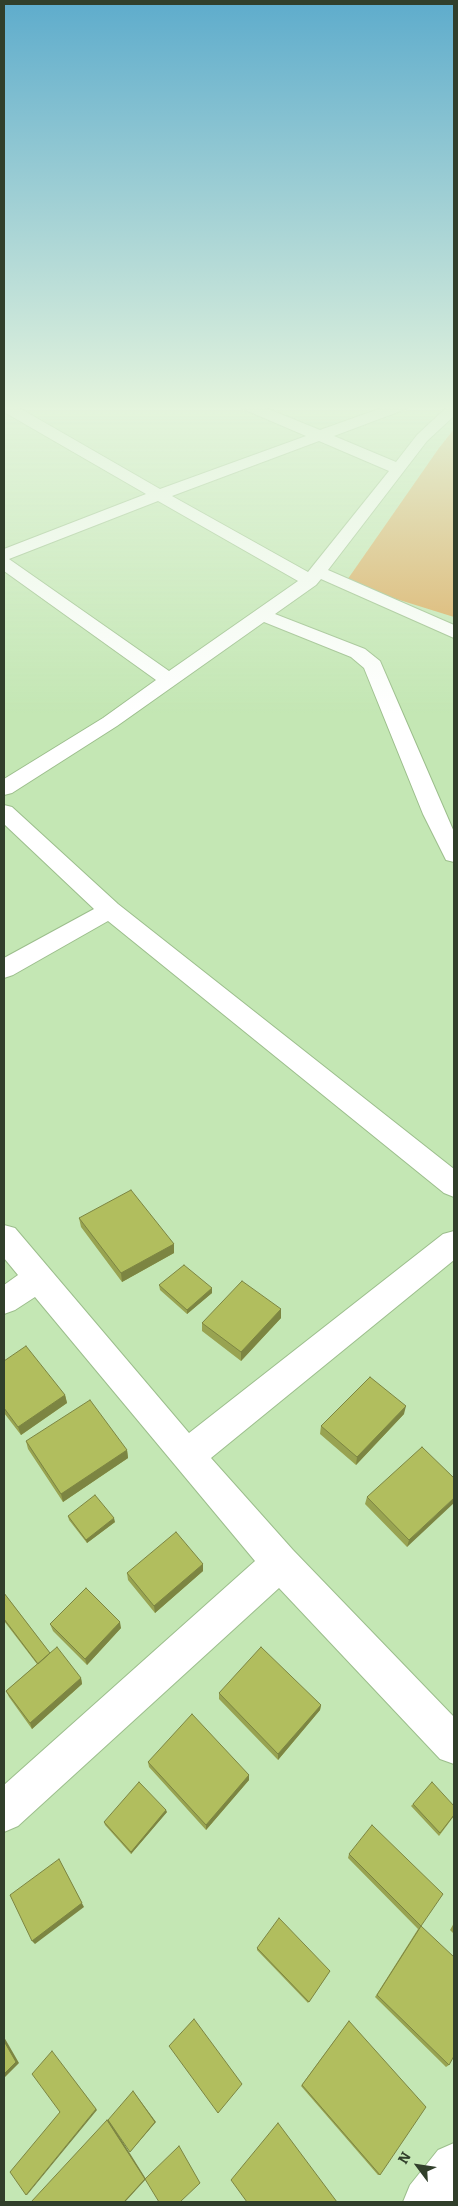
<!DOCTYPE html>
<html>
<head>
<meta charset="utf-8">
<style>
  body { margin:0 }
  #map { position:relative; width:458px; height:2206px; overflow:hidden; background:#c4e7b4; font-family:Bitter,serif }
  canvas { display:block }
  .frame { position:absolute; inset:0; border:5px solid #313f2b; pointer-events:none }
  .north { position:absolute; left:393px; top:2141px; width:50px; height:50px; -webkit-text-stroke:4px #c4e7b4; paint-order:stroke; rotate:301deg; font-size:14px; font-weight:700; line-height:20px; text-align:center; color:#313f2b }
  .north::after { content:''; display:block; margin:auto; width:18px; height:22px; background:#313f2b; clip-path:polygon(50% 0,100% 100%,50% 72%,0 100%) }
</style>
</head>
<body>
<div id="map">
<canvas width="458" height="2206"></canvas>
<div class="frame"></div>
<div class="north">N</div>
</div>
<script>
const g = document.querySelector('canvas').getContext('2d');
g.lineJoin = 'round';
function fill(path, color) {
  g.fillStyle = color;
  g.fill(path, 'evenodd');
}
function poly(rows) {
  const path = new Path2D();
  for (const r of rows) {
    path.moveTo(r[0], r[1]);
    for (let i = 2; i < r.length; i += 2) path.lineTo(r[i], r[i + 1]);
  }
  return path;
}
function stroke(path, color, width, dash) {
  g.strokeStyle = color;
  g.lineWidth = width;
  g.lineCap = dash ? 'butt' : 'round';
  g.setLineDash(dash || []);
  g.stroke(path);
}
fill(poly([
  [454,429,454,617,345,583,439,448]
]), '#dca859');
const minor = poly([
  [4,406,16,406,160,489,306,436,243,409,241,406,261,406,320,430,387,406,408,406,406,409,334,436,396,462,417,435,448,406,454,406,454,416,427,441,328,570,454,625,454,638,321,579,316,585,275,614,365,649,380,661,454,832,454,862,446,860,423,814,364,668,351,657,264,622,117,726,12,793,4,795,4,779,103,718,156,680,4,571,4,549,146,494,4,412,4,406],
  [319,441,389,471,308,572,172,496,319,441],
  [158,501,298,581,169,671,9,559,158,501],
  [4,805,12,807,118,904,454,1169,454,1197,444,1193,108,921,13,975,4,978,4,958,94,909,4,824,4,805],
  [4,1225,15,1228,189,1433,443,1234,454,1231,454,1260,211,1458,293,1550,454,1717,454,1764,440,1759,279,1588,18,1826,4,1832,4,1785,255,1561,35,1297,15,1310,4,1314,4,1285,18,1275,4,1258,4,1225],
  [454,2143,454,2202,403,2202,410,2185,438,2150,454,2143]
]);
stroke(minor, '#9cbe8c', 2);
fill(minor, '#fff');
fill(poly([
  [79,1218,174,1244,174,1253,122,1282,81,1227],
  [159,1285,212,1288,212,1293,187,1314,160,1290],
  [281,1309,281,1318,241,1361,202,1331,202,1323],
  [4,1361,65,1395,67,1403,21,1435,4,1413],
  [404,1414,356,1465,320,1434,321,1426],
  [26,1441,127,1450,128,1458,63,1502,28,1449],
  [454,1478,407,1547,365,1504,367,1497],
  [68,1516,115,1522,87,1543,69,1520],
  [203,1564,203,1571,155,1613,128,1580,127,1573],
  [4,1593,50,1653,81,1678,82,1684,32,1729,9,1697,6,1691,37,1664,4,1621],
  [50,1624,121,1628,87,1665,53,1631],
  [219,1693,321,1705,320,1710,278,1760,219,1699],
  [148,1762,249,1775,249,1780,206,1830,149,1767],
  [413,1804,454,1816,439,1836,411,1806],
  [167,1812,131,1854,105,1825,104,1822],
  [349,1854,421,1926,449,2065,446,2067,375,1997,418,1929,348,1858],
  [454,1923,454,1934,450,1930],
  [257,1948,330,1971,308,2003,257,1950],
  [349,2021,380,2175,378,2175,301,2086]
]), '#98a351');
fill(poly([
  [174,1244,174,1253,122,1282,121,1273],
  [212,1288,212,1293,187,1314,187,1310],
  [281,1309,281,1318,241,1361,241,1352],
  [65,1395,67,1403,21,1435,18,1427],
  [406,1406,404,1414,356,1465,357,1457],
  [127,1450,128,1458,63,1502,61,1494],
  [454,1498,454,1503,407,1547,409,1540],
  [114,1518,115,1522,87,1543,86,1540],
  [203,1564,203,1571,155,1613,154,1606],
  [120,1622,121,1628,87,1665,85,1659],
  [81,1678,82,1684,32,1729,30,1723],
  [321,1705,320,1710,278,1760,278,1754],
  [249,1775,249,1780,206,1830,206,1825],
  [166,1810,167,1812,131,1854,131,1852],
  [59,1859,84,1907,35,1944,32,1941],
  [4,2037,19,2063,4,2078],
  [52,2051,97,2110,27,2195,26,2195,96,2109],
  [133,2091,156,2122,130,2152],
  [107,2120,109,2120,146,2179,125,2202,124,2202]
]), '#7c8542');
const building = poly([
  [131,1190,174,1244,121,1273,79,1218,131,1190],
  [184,1265,212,1288,187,1310,159,1285,184,1265],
  [242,1281,281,1309,241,1352,202,1323,242,1281],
  [26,1346,65,1395,18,1427,4,1408,4,1361,26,1346],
  [370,1377,406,1406,357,1457,321,1426,370,1377],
  [90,1400,127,1450,61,1494,26,1441,90,1400],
  [422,1447,454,1478,454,1498,409,1540,367,1497,422,1447],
  [95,1495,114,1518,86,1540,68,1516,95,1495],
  [176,1532,203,1564,154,1606,127,1573,176,1532],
  [86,1588,120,1622,85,1659,50,1624,86,1588],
  [4,1593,50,1653,38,1664,4,1619,4,1593],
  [57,1647,81,1678,30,1723,6,1691,57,1647],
  [261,1647,321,1705,278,1754,219,1693,261,1647],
  [192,1714,249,1775,206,1825,148,1762,192,1714],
  [139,1782,166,1810,131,1852,104,1822,139,1782],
  [432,1782,454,1806,454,1815,440,1833,413,1804,432,1782],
  [372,1825,443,1894,421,1926,454,1957,454,2056,449,2065,377,1995,421,1926,349,1854,372,1825],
  [59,1859,82,1903,32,1941,10,1895,59,1859],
  [279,1918,330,1971,309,2002,257,1948,279,1918],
  [194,2019,242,2084,218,2113,169,2046,194,2019],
  [349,2021,426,2107,380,2175,302,2085,349,2021],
  [4,2041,16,2062,4,2074,4,2041],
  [52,2051,96,2109,26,2195,10,2172,60,2112,32,2074,52,2051],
  [133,2091,155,2122,130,2152,108,2120,133,2091],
  [107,2120,145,2179,124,2202,31,2202,107,2120],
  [278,2123,337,2202,247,2202,231,2180,278,2123],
  [179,2146,200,2183,180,2202,159,2202,145,2179,179,2146]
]);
fill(building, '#b1be5e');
stroke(building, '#7c8542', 1);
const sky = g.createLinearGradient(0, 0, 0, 715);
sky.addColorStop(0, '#5eaccc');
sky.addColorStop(0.57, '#e4f4dd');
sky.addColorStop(1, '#e4f4dd00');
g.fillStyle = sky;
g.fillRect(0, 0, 458, 715);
</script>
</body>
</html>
